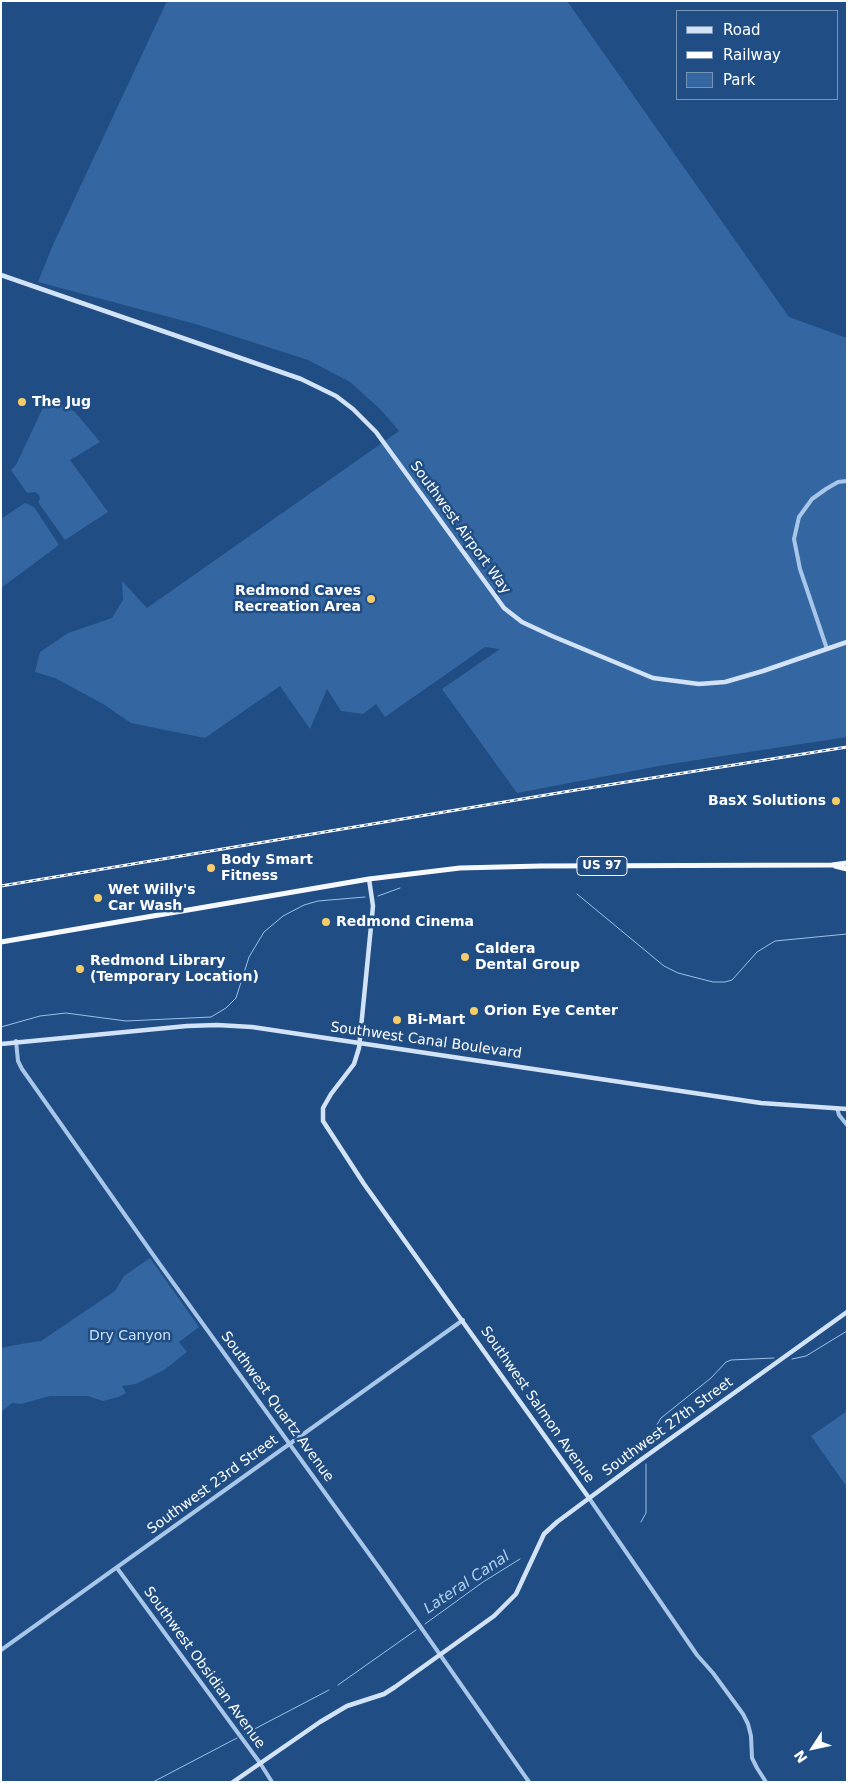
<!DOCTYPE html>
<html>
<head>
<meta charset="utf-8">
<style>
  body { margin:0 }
  #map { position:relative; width:848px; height:1783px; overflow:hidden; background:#204d83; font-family:"DejaVu Sans",sans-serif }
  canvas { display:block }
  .frame { position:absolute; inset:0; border:2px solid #fff; pointer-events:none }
  .legend { position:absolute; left:676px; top:10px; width:162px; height:90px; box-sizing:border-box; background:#204d83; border:1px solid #7994b5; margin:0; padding:6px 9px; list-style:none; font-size:15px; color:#fff }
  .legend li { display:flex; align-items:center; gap:10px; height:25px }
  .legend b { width:25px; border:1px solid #7994b5 }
  .north { position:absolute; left:788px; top:1723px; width:50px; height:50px; -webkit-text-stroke:4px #204d83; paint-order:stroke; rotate:235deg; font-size:14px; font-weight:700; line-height:20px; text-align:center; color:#fff }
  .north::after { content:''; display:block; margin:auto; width:18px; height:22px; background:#fff; clip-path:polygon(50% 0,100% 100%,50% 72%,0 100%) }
</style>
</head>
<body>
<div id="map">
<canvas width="848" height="1783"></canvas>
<div class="frame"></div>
<ul class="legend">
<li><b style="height:6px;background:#d3e3f7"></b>Road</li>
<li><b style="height:6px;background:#fff"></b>Railway</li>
<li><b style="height:14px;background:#3467a1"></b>Park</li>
</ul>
<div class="north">N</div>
</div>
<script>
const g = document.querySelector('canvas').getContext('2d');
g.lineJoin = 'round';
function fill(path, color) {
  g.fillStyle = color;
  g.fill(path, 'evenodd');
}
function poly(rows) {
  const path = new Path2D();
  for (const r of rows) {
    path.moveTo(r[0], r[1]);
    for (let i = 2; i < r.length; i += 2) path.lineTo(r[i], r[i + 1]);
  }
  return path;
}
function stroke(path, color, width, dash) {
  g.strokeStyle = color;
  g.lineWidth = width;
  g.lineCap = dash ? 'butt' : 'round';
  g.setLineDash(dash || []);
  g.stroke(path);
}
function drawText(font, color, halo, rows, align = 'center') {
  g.font = font + ' "DejaVu Sans",sans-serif';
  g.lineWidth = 5;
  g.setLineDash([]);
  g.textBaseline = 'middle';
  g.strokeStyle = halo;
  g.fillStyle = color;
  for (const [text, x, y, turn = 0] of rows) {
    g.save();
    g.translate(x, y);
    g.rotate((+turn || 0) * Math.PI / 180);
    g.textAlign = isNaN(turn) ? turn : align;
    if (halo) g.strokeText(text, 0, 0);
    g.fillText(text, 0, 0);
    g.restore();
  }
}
fill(poly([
  [167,1,567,1,789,317,847,338,847,737,664,765,517,793,442,689,500,649,485,647,385,717,376,704,363,714,341,711,327,689,310,729,280,686,205,738,131,723,103,704,55,678,35,672,40,652,68,633,112,618,123,600,122,581,147,608,399,431,380,409,350,382,308,360,199,325,38,282,52,247],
  [48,397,75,412,100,442,70,460,108,512,65,540,38,502,40,499,39,495,35,492,27,493,11,470,16,465],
  [25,503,34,507,59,545,1,588,1,519],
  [150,1258,199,1327,179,1342,187,1352,164,1370,136,1384,122,1386,126,1393,118,1397,103,1401,88,1396,50,1396,21,1404,12,1403,1,1412,1,1348,21,1344,41,1341,115,1291,124,1276],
  [847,1411,847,1487,811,1436]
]), '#3467a1');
stroke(poly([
  [577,894,664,966,678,973,713,982,725,982,732,980,757,952,775,941,847,934],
  [378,896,400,888],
  [1,1027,40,1016,66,1013,126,1021,211,1017,226,1008,236,998,249,957,264,932,283,916,304,905,318,901,365,897],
  [792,1359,806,1356,847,1331],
  [647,1448,655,1428,661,1418,711,1378,726,1362,731,1360,774,1358],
  [641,1522,646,1513,646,1464],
  [425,1624,483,1582,520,1559],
  [338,1685,416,1630],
  [245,1734,329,1690],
  [153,1782,237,1738]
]), '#9cc1ea', 1);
stroke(poly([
  [827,649,800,569,794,539,799,517,812,499,826,489,838,482,847,481],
  [16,1041,18,1061,22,1069,161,1266,385,1576,529,1782],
  [837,1108,839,1115,847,1125],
  [589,1498,697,1655,713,1673,743,1714,748,1724,751,1736,752,1758,757,1768,766,1782],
  [117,1568,260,1763,272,1782],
  [1,1650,463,1320]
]), '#a8c6e9', 4);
stroke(poly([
  [1,275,301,379,336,396,353,409,376,432,504,608,522,622,552,636,653,678,699,684,725,682,763,671,847,642],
  [369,879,373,906,359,1048,354,1064,331,1094,323,1108,323,1121,364,1184,589,1498],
  [1,1044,187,1026,217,1025,252,1027,761,1103,847,1109],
  [233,1782,320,1722,347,1706,384,1694,395,1687,494,1616,516,1594,544,1534,557,1522,642,1459,847,1312]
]), '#d3e3f7', 4.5);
stroke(poly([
  [835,866,847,869],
  [1,942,369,879,460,868,541,866,832,865,847,863]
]), '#f5f9fe', 5);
const rail = poly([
  [1,886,570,791,847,747]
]);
stroke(rail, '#fff', 3);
stroke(rail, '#204d83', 1, [4]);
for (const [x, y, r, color] of [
  [22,402,5,"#f6cc69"],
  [371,599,5,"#f6cc69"],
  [836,801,5,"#f6cc69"],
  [211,868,5,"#f6cc69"],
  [98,898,5,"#f6cc69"],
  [326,922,5,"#f6cc69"],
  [465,957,5,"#f6cc69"],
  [80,969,5,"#f6cc69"],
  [474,1011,5,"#f6cc69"],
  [397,1020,5,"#f6cc69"]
]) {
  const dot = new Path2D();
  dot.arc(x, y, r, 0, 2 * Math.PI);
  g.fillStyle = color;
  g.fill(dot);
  stroke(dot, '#204d83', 2);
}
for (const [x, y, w] of [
  [602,866,50]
]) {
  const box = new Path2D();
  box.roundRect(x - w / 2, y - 9.5, w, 19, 4);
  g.fillStyle = '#204d83';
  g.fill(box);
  stroke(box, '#fff', 1);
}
drawText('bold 12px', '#fff', null, [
  ["US 97",602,866]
]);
drawText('bold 14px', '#fff', '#204d83', [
  ["The Jug",32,402],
  ["Redmond Caves",361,591,"right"],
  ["Recreation Area",361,607,"right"],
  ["BasX Solutions",826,801,"right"],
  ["Body Smart",221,860],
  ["Fitness",221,876],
  ["Wet Willy's",108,890],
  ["Car Wash",108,906],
  ["Redmond Cinema",336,922],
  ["Caldera",475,949],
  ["Dental Group",475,965],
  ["Redmond Library",90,961],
  ["(Temporary Location)",90,977],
  ["Orion Eye Center",484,1011],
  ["Bi-Mart",407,1020]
], 'left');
drawText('14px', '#fff', '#204d83', [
  ["Southwest Airport Way",460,528,54],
  ["Southwest Canal Boulevard",426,1041,8],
  ["Southwest Salmon Avenue",537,1405,55],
  ["Southwest Quartz Avenue",277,1407,54],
  ["Southwest 27th Street",668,1427,-36],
  ["Southwest 23rd Street",213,1485,-36],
  ["Southwest Obsidian Avenue",204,1668,54]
]);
drawText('14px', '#cce0f7', '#204d83', [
  ["Dry Canyon",130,1336]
]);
drawText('italic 15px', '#b3d0f0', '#204d83', [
  ["Lateral Canal",467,1583,-34]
]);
</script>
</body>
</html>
